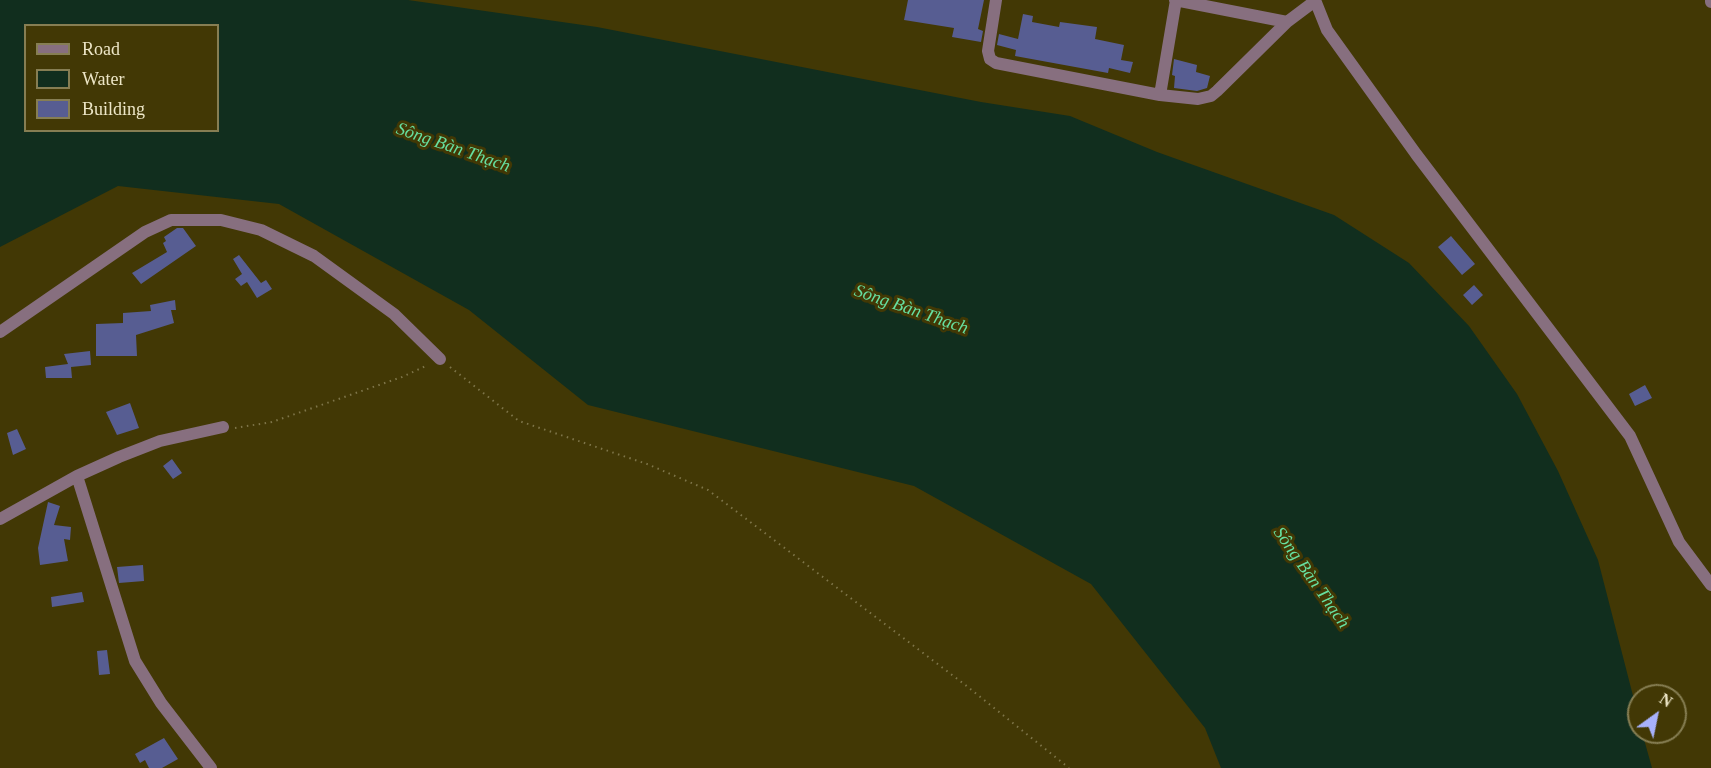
<!DOCTYPE html>
<html>
<head>
<meta charset="utf-8">
<style>
  body { margin:0 }
  #map { position:relative; width:1711px; height:768px; overflow:hidden; background:#423805; font-family:Georgia,serif }
  canvas { display:block }
  .legend { position:absolute; left:24px; top:24px; width:195px; height:108px; box-sizing:border-box; background:#423805; border:2px solid #867e53; margin:0; padding:8px 10px; list-style:none; font-size:18px; color:#ede6c7 }
  .legend li { display:flex; align-items:center; gap:12px; height:30px }
  .legend b { width:30px; border:2px solid #867e53 }
  .north { position:absolute; left:1627px; top:684px; width:60px; height:60px; box-sizing:border-box; background:#423805; border:2px solid #867e53; border-radius:50%; rotate:33deg; font-size:16px; font-weight:700; line-height:24px; text-align:center; color:#ede6c7 }
  .north::after { content:''; display:block; margin:auto; width:21px; height:27px; background:#a7b1fc; clip-path:polygon(50% 0,100% 100%,50% 72%,0 100%) }
</style>
</head>
<body>
<div id="map">
<canvas width="1711" height="768"></canvas>
<ul class="legend">
<li><b style="height:8px;background:#876f7f"></b>Road</li>
<li><b style="height:16px;background:#112e1e"></b>Water</li>
<li><b style="height:16px;background:#575d92"></b>Building</li>
</ul>
<div class="north">N</div>
</div>
<script>
const g = document.querySelector('canvas').getContext('2d');
g.lineJoin = 'round';
function fill(path, color) {
  g.fillStyle = color;
  g.fill(path, 'evenodd');
}
function poly(rows) {
  const path = new Path2D();
  for (const r of rows) {
    path.moveTo(r[0], r[1]);
    for (let i = 2; i < r.length; i += 2) path.lineTo(r[i], r[i + 1]);
  }
  return path;
}
function stroke(path, color, width, dash) {
  g.strokeStyle = color;
  g.lineWidth = width;
  g.lineCap = dash ? 'butt' : 'round';
  g.setLineDash(dash || []);
  g.stroke(path);
}
function drawText(font, color, halo, rows, align = 'center') {
  g.font = font + ' Georgia,serif';
  g.lineWidth = 6;
  g.setLineDash([]);
  g.textBaseline = 'middle';
  g.strokeStyle = halo;
  g.fillStyle = color;
  for (const [text, x, y, turn = 0] of rows) {
    g.save();
    g.translate(x, y);
    g.rotate((+turn || 0) * Math.PI / 180);
    g.textAlign = isNaN(turn) ? turn : align;
    if (halo) g.strokeText(text, 0, 0);
    g.fillText(text, 0, 0);
    g.restore();
  }
}
fill(poly([
  [0,0,408,0,597,27,981,102,1070,116,1157,152,1334,215,1409,263,1469,326,1517,394,1558,471,1598,560,1639,719,1639,732,1642,732,1652,768,1221,768,1205,728,1091,584,914,486,588,405,469,310,279,204,118,186,0,247],
  [26,26,218,26,218,130,26,130]
]), '#112e1e');
fill(poly([
  [908,0,984,0,978,29,983,31,981,42,952,37,954,28,904,20],
  [1023,14,1033,16,1032,22,1059,27,1060,22,1097,27,1095,39,1124,45,1121,60,1133,62,1130,73,1109,68,1108,73,1015,56,1016,50,997,45,999,34,1018,39],
  [1174,59,1197,65,1196,72,1210,76,1207,88,1197,91,1174,88,1175,76,1172,75],
  [177,228,183,228,196,246,141,284,132,273,167,252,163,243,166,241,164,237],
  [1451,236,1475,264,1462,275,1438,247],
  [239,255,261,283,266,280,272,289,257,298,247,282,241,286,235,279,242,274,233,259],
  [1474,285,1483,295,1472,305,1463,295],
  [175,300,176,310,171,310,174,323,136,335,137,356,96,356,96,324,123,323,123,313,151,311,150,305],
  [90,351,91,365,71,367,72,378,46,378,45,367,68,364,64,354],
  [1645,385,1652,398,1635,406,1629,394],
  [130,403,139,428,117,435,106,412],
  [17,429,26,449,13,455,7,433],
  [172,459,182,473,173,479,163,466],
  [48,502,60,506,54,525,71,527,70,540,64,539,68,561,40,565,38,548],
  [143,565,144,581,119,583,117,567],
  [82,592,84,602,52,607,51,597],
  [107,650,110,674,99,675,97,651],
  [164,738,178,759,162,768,149,768,145,760,140,763,135,754]
]), '#575d92');
stroke(poly([
  [450,367,519,421,647,464,708,490,964,684,1069,768],
  [235,428,272,422,402,377,428,365]
]), '#7e7549', 2, [1.5, 4.5]);
stroke(poly([
  [996,0,988,51,990,59,996,63,1160,95,1198,99,1211,96,1217,91,1287,22,1315,1],
  [1175,0,1287,22],
  [1315,0,1327,30,1416,154,1630,436,1679,542,1711,585],
  [1711,0,1711,2],
  [1160,95,1176,0],
  [0,332,145,232,171,220,221,220,261,230,314,256,394,314,440,359],
  [77,476,135,661,161,703,211,768],
  [0,519,77,476,119,457,160,441,223,427]
]), '#876f7f', 12);
drawText('italic 18px', '#66dfa0', '#423805', [
  ["Sông Bàn Thạch",453,148,19],
  ["Sông Bàn Thạch",911,310,19],
  ["Sông Bàn Thạch",1311,578,55]
]);
</script>
</body>
</html>
